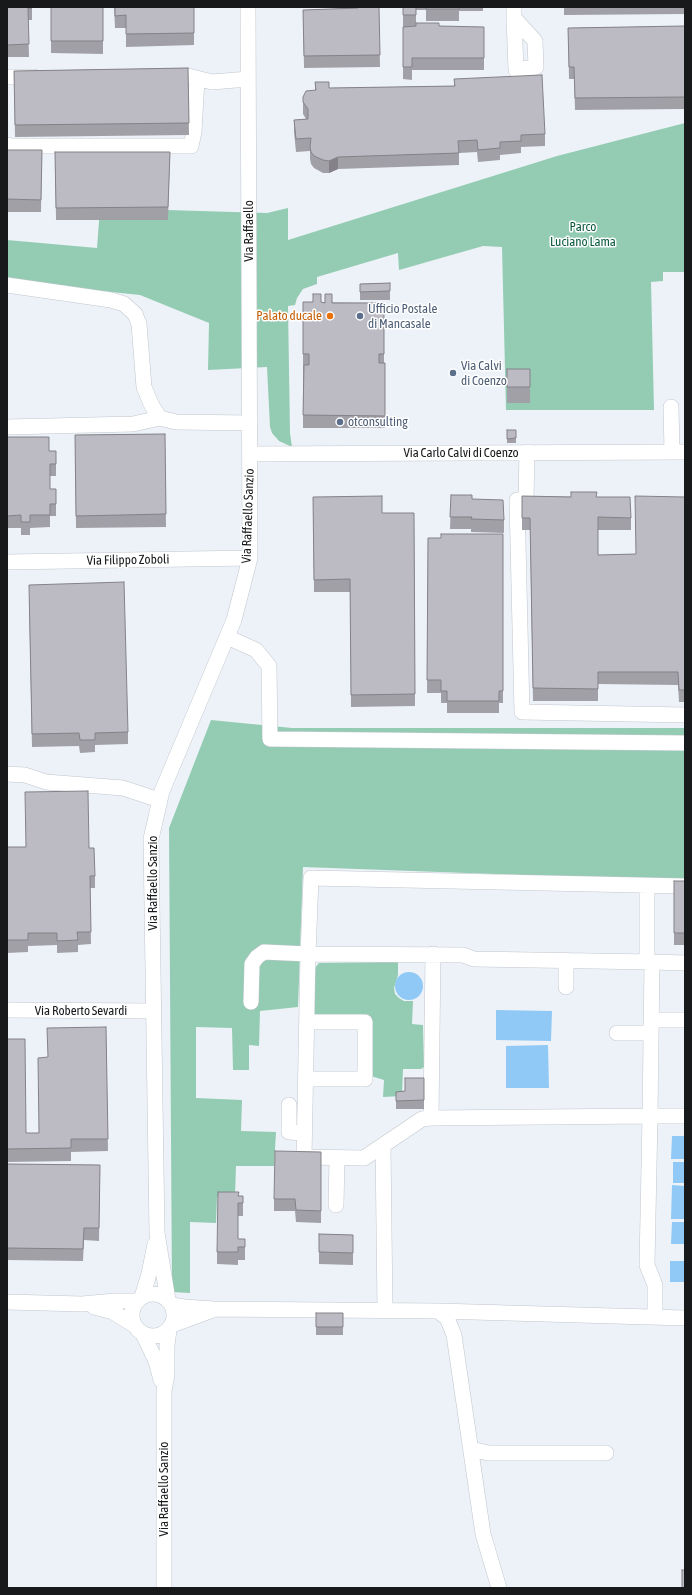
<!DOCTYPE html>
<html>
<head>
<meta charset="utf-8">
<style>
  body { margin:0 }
  #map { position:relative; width:692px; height:1595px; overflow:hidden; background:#edf2f9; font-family:"Asap Condensed",sans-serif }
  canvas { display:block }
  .frame { position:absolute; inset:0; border:8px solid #17191b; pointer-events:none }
</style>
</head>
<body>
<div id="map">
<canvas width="692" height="1595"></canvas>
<div class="frame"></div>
</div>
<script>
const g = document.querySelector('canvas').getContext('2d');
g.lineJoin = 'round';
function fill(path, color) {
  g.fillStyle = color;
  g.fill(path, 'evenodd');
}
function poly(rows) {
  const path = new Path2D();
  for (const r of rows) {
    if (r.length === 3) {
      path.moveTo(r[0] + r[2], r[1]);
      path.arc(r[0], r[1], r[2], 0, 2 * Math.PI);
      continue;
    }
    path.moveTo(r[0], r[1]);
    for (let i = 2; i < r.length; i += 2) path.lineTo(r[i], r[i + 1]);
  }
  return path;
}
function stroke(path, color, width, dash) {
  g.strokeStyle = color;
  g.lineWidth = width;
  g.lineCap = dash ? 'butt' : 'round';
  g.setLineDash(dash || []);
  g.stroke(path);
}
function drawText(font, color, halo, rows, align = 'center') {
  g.font = font + ' "Asap Condensed",sans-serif';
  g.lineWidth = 3;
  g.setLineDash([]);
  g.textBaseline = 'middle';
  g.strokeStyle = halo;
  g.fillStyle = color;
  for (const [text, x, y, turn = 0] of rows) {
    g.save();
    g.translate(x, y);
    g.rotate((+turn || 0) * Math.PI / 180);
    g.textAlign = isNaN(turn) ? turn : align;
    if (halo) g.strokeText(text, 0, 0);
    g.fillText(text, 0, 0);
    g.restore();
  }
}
fill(poly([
  [685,123,685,272,663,272,663,281,651,282,654,410,506,410,502,247,483,246,399,270,398,253,317,277,317,284,303,289,297,298,295,305,288,306,290,433,292,447,279,441,272,433,270,427,267,367,208,370,209,323,140,295,7,281,7,240,97,248,100,208,267,213,288,208,288,240,557,156],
  [211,720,292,728,685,728,685,881,303,867,298,1007,260,1011,259,1046,249,1045,249,1070,233,1070,232,1028,196,1027,196,1098,242,1100,241,1131,276,1132,274,1166,236,1166,235,1196,217,1197,216,1223,190,1222,190,1293,172,1292,169,828],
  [398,962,398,975,394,988,395,994,399,998,404,1001,413,1001,412,1024,423,1025,424,1067,421,1069,403,1069,402,1096,383,1097,384,1080,371,1076,371,1016,315,1017,315,968,319,963]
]), '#93ccb2');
fill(poly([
  [409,986,14],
  [496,1010,552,1011,551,1041,496,1040],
  [548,1045,549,1088,506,1088,506,1046],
  [672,1136,685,1136,685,1159,671,1159],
  [673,1162,685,1162,685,1183,673,1183],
  [672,1185,685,1186,685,1219,671,1219],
  [672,1222,685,1222,685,1244,671,1244],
  [670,1261,685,1261,685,1282,670,1282]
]), '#90c9f6');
const minor = poly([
  [514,7,514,18,516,70,536,67,535,41,514,18],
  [188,76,212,82,248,79],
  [7,77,34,77],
  [7,145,11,146,191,146,194,132,197,79],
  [7,285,111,300,124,304,135,314,139,324,144,387,152,406,160,418],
  [671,407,672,452],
  [7,427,133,424,160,418,176,422,250,423],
  [527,452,526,500,517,500,522,712,685,715],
  [250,454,685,452],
  [7,562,250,558],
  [227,637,256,650,269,666,270,739,685,743],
  [7,774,25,775,46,782,123,788,159,800],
  [647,886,647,962],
  [652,962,685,963],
  [566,987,566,960],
  [251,1002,252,964,257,957,264,952,308,954,311,878,685,886],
  [7,1010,154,1011],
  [651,1020,685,1020],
  [617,1033,651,1033],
  [306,1079,365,1079,365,1022,307,1022],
  [289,1105,289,1132,304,1133],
  [431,1118,433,954],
  [383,1146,385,1310],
  [336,1205,337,1158],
  [153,1315,21],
  [142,1297,149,1274,155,1244],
  [168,1300,157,1233,151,839,162,791,234,620,250,558,248,7],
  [7,1302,82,1304,115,1301,137,1301],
  [172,1305,184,1307,214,1309,438,1311,442,1314,447,1318,454,1335,483,1534,499,1588],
  [94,1307,113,1312,134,1325],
  [438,1311,685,1318],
  [655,1317,655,1285,647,1265,650,1116,652,962,474,959,463,955,308,954,304,1157,364,1158,422,1119,431,1118,650,1116,685,1116],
  [172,1325,210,1311],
  [143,1334,156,1361,161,1380],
  [471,1449,488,1453,606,1453],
  [164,1588,164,1391,167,1374,167,1345,169,1330]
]);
stroke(minor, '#c1c6cd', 16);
stroke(minor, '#fff', 15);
fill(poly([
  [7,7,32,7,32,20,28,20,29,57,7,57],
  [51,7,103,7,103,54,51,53],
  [114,7,194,7,194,45,126,47,126,28,115,28],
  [379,7,380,67,304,68,303,10,358,8],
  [403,7,483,7,483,11,459,11,459,21,426,21,426,10,416,10,416,26,484,27,484,70,412,70,412,80,403,79],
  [564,7,685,7,685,14,564,15],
  [685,26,685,109,575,110,574,79,569,79,568,28],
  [188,68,189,135,15,137,14,71],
  [454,79,545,134,545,146,521,147,521,153,500,155,500,160,478,162,477,152,459,153,459,165,338,169,329,173,323,173,314,168,311,164,310,159,310,151,296,152,294,132,294,120,306,119,303,114,303,102,315,90,315,82,329,88,454,86],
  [7,150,42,150,41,212,7,212],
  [55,152,170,152,168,220,56,220],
  [390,283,390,300,360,300,360,284],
  [303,302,384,303,384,363,385,363,385,428,303,428],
  [507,369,530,369,530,403,507,403],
  [507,430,516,430,516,443,507,443],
  [165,434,166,527,76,528,75,435],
  [7,437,49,451,56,451,56,476,50,476,50,489,56,489,56,516,50,516,50,527,30,528,30,535,21,535,21,528,7,528],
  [451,495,472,499,504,520,504,533,471,532,471,529,450,529],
  [522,496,597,497,631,518,631,530,598,530,598,555,636,554,685,497,685,702,679,702,678,685,598,684,598,701,533,701,530,530,522,530],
  [313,497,382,513,414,513,415,706,351,707,350,592,314,592],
  [503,534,503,703,499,703,499,713,447,713,447,703,441,703,441,693,427,693,428,538,441,538],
  [29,597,128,732,128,744,95,745,95,752,80,753,79,746,32,747],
  [7,847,89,848,95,876,95,888,90,888,91,944,78,945,78,952,57,953,57,945,28,946,28,952,7,953],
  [674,881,685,881,685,945,674,945],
  [106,1027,108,1151,71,1152,71,1161,7,1162,7,1039,26,1133,39,1133,48,1057],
  [424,1078,424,1109,396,1109,396,1092,405,1091],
  [321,1152,321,1223,296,1222,295,1211,274,1211,274,1199],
  [7,1164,100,1165,99,1241,84,1240,83,1261,7,1260],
  [239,1196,243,1196,243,1216,238,1216,238,1239,245,1239,245,1260,238,1260,238,1265,217,1264,217,1252],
  [319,1234,353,1235,353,1265,319,1264],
  [316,1313,343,1313,343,1335,316,1335]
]), '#a2a0a7');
fill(poly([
  [338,157,338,169,329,173,329,161]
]), '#848288');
const building = poly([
  [7,7,32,7,32,8,28,8,29,44,7,45,7,7],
  [51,7,103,7,103,41,51,41,51,7],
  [115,7,194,7,194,33,126,34,126,15,115,16,115,7],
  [358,7,379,7,380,55,304,56,303,10,358,8,358,7],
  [403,7,416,7,416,15,403,15,403,7],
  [426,7,459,7,459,9,426,9,426,7],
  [416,23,439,23,439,26,484,27,484,58,412,58,412,67,403,67,403,27,416,26,416,23],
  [685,26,685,97,575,98,574,67,569,67,568,28,685,26],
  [188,68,189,123,15,125,14,71,188,68],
  [542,75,545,134,521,135,521,141,500,142,500,148,478,150,477,140,458,141,459,153,338,157,329,161,323,160,314,156,311,152,310,147,311,138,296,139,294,120,308,119,308,109,303,102,303,97,306,91,316,90,315,82,329,82,329,88,455,86,454,79,542,75],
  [7,150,42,150,41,200,7,199,7,150],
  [55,152,170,152,168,207,56,208,55,152],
  [390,283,390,291,360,292,360,284,390,283],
  [313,294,321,294,321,302,325,303,325,294,332,294,332,303,384,303,384,354,379,354,379,363,385,363,385,416,303,415,304,365,309,365,309,354,303,354,303,302,313,302,313,294],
  [507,369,530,369,530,387,507,387,507,369],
  [507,430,516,430,516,438,507,439,507,430],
  [165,434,166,514,76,516,75,435,165,434],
  [7,437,49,437,49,451,56,451,56,464,50,464,50,489,56,489,56,504,50,504,50,515,30,515,30,522,21,522,21,515,7,516,7,437],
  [571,492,597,492,596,497,630,497,631,518,598,517,598,555,636,554,635,496,685,497,685,690,679,690,678,672,598,672,598,689,533,688,530,518,522,518,522,496,571,497,571,492],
  [451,495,472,495,472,499,503,500,504,520,471,519,472,517,450,517,451,495],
  [382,496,382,513,414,513,415,694,351,695,350,579,314,580,313,497,382,496],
  [441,534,503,534,503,691,499,691,499,701,447,701,447,691,441,691,441,680,427,680,428,538,441,538,441,534],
  [124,582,128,732,95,733,95,740,80,740,79,733,32,734,29,585,124,582],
  [88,791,89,848,94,848,95,876,90,876,91,932,77,932,78,940,57,941,57,933,28,933,28,940,7,940,7,847,26,847,25,792,88,791],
  [674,881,685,881,685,933,674,933,674,881],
  [106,1027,108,1139,71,1139,71,1148,7,1149,7,1039,25,1039,26,1133,39,1133,38,1058,48,1057,47,1028,106,1027],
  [405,1078,424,1078,424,1100,396,1101,396,1092,405,1091,405,1078],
  [275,1151,321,1152,321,1211,296,1210,295,1199,274,1199,275,1151],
  [7,1164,100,1165,99,1228,84,1228,83,1249,7,1248,7,1164],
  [218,1192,239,1192,238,1196,243,1196,243,1203,238,1203,238,1239,245,1239,245,1247,238,1247,238,1252,217,1252,218,1192],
  [319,1234,353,1235,353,1253,319,1252,319,1234],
  [316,1313,343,1313,343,1327,316,1327,316,1313],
  [682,1570,685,1570,685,1588,682,1588,682,1570]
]);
fill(building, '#bcbac2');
stroke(building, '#848288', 1);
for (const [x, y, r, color] of [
  [330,316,4,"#e8710a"],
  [360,316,4,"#5c6f8a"],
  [453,373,4,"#5c6f8a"],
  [340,422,4,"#5c6f8a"]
]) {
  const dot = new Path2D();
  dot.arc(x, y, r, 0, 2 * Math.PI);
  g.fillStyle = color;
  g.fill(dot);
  stroke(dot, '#fff', 1.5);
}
drawText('13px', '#0a593f', '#fff', [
  ["Parco",583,227],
  ["Luciano Lama",583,242]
]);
drawText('13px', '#17191b', '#fff', [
  ["Via Raffaello",249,231,-90],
  ["Via Carlo Calvi di Coenzo",461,453],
  ["Via Raffaello Sanzio",248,516,-88],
  ["Via Filippo Zoboli",128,560,-1],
  ["Via Raffaello Sanzio",153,883,-90],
  ["Via Roberto Sevardi",81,1011],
  ["Via Raffaello Sanzio",164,1489,-90]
]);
drawText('13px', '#4e5e75', '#fff', [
  ["Ufficio Postale",368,309],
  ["di Mancasale",368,324],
  ["Via Calvi",461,366],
  ["di Coenzo",461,381],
  ["otconsulting",348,422]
], 'left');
drawText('13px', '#c56008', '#fff', [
  ["Palato ducale",322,316]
], 'right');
</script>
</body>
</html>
